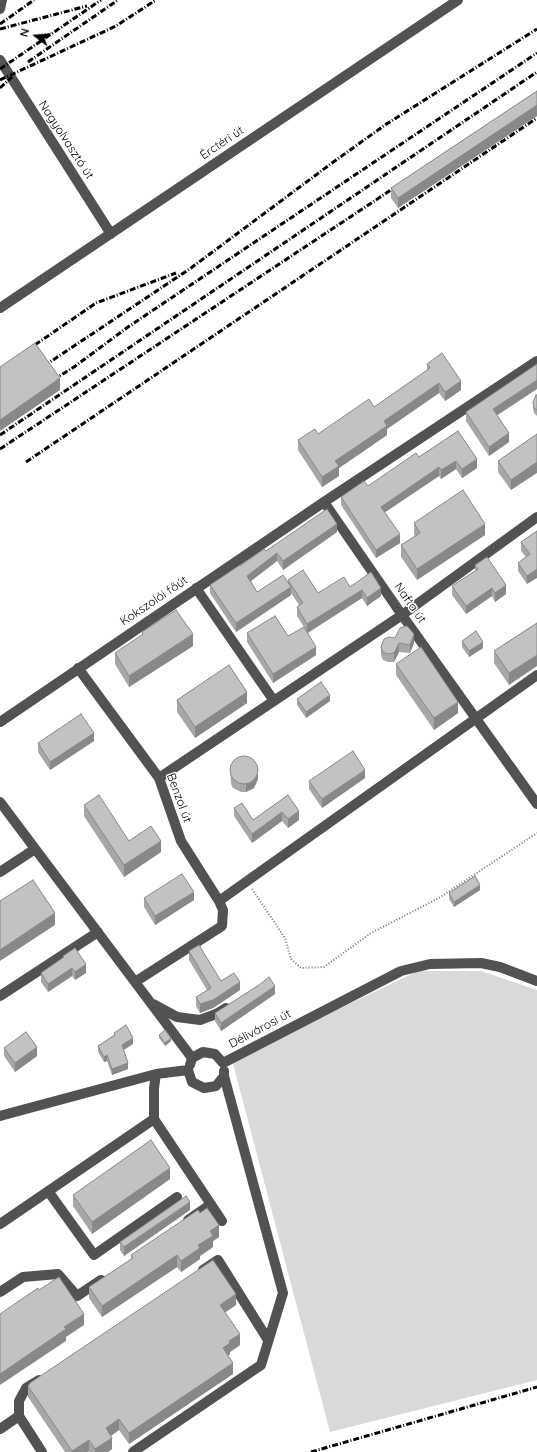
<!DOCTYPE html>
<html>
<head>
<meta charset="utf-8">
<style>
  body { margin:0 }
  #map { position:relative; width:537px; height:1452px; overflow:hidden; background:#fff; font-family:Quicksand,sans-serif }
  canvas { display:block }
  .north { position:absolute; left:16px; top:16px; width:40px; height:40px; -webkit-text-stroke:3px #fff; paint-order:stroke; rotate:286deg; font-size:11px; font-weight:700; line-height:16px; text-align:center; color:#000 }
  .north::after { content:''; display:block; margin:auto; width:14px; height:18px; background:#000; clip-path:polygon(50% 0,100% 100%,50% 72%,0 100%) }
</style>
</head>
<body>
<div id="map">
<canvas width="537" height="1452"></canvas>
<div class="north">N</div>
</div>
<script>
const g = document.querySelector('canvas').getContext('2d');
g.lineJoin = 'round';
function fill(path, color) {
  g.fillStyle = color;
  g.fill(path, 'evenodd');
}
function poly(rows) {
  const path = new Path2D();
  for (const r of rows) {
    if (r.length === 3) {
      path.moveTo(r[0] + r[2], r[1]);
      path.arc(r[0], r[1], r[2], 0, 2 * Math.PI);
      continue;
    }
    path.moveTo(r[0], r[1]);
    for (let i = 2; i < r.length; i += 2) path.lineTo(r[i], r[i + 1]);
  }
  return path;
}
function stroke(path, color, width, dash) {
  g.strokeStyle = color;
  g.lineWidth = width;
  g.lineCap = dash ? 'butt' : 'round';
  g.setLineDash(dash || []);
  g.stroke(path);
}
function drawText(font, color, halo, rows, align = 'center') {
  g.font = font + ' Quicksand,sans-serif';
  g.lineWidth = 3;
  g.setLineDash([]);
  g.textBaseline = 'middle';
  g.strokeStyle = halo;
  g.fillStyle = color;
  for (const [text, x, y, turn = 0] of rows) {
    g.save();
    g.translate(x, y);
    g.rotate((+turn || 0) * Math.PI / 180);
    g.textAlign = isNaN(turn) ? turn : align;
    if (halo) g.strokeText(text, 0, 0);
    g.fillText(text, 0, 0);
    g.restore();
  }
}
fill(poly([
  [418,971,481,971,537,990,537,1380,330,1432,232,1060]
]), '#d9d9d9');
stroke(poly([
  [252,889,285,938,291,959,301,968,324,967,371,933,439,898,537,833]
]), '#747474', 2, [1, 2]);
stroke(poly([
  [0,9,2,0],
  [0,60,111,234],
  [0,308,458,0],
  [324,502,402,615,537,804],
  [196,588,274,701],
  [78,668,159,778,181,841,219,901,223,910,222,926,135,982],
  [0,722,324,502,537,361],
  [159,778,402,615,537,517],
  [0,802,192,1058],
  [0,872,35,849],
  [219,901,537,675],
  [0,996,98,932],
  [153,1004,177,1017,200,1020,216,1014,226,1008],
  [223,1063,401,971,430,964,481,963,500,967,537,981],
  [190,1065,192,1058,203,1052,215,1054,223,1063],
  [188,1070,192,1082,204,1088,216,1086,224,1076,224,1071],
  [0,1116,156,1074,188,1070],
  [154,1119,222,1221],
  [48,1191,94,1255,177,1197],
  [188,1220,211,1204],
  [0,1224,154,1119,154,1088,156,1074],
  [203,1270,218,1260,268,1340],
  [0,1292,23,1277,58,1274,77,1296,101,1280],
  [39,1380,26,1388,19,1401,19,1416,42,1452],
  [0,1429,19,1416],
  [133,1452,261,1365,283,1293,224,1076]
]), '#525252', 10);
stroke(poly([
  [0,24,34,0],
  [0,29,87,6],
  [28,62,118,0],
  [0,69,101,0],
  [0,80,116,26,156,0],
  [0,88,12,77],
  [26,351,96,303,176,273],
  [44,366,191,268,332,163,385,125,537,29],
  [53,380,74,367,128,327,537,53],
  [0,435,537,72],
  [0,449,400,184],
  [26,462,537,118],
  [311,1452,537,1387]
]), '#000', 3, [6, 2, 1, 2]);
fill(poly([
  [537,91,537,116,398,208,391,198,391,188],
  [427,364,461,390,445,401,439,393,387,429,387,435,339,468,339,476,322,487,298,450,298,440,318,434,374,407,427,371],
  [537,395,537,416,534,413,533,408,533,402],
  [466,412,497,415,509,442,489,456,466,421],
  [458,431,477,468,462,478,456,469,441,479,439,476,385,512,400,543,376,558,341,505,341,497,368,486,419,457],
  [537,434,511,490,498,472,498,461],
  [414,523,485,535,417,580,401,557,401,545,415,536,414,534],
  [537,531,527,584,518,571,518,563,526,557,521,551,521,542],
  [337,532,283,570,277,561,251,581,257,592,288,582,288,580,318,593,350,587,371,572,381,596,367,606,362,598,308,633,316,655,273,683,247,642,247,633,288,636,304,627,297,616,297,607,299,605,291,593,291,595,236,632,210,593,210,585,266,551],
  [475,565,506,594,495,602,492,596,466,614,452,595,452,586,475,571],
  [537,623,509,685,494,663,494,651],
  [142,632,193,646,129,687,115,664,115,653,142,635],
  [384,639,414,643,410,653,399,652,394,662,388,662,383,660,381,655,381,647],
  [462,641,483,648,469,657,462,647],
  [396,664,458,713,434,730,396,675],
  [297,699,330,701,306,718,297,705],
  [177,700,247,703,195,738,177,712],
  [94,741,50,770,38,752,38,743],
  [230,766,258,779,254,788,246,792,241,792,233,788,231,784],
  [365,778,322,808,309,789,309,781],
  [288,795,299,820,288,828,282,821,252,843,234,816,234,808,253,820],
  [84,805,129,841,161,852,124,877,84,816],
  [480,890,454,907,449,899,449,893],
  [144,898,194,900,155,925,144,907],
  [189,951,221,981,240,990,213,1008,200,1013,196,1006,196,997,207,990,189,960],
  [63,956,86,973,75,980,72,976,48,992,41,982,41,973,63,958],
  [275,994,221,1031,215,1021,215,1013],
  [114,1033,133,1044,123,1050,128,1069,112,1075,107,1061,104,1062,98,1052,98,1046,114,1035],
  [159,1035,171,1041,165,1046,159,1038],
  [4,1048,37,1056,15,1072,4,1056],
  [170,1179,92,1234,73,1206,73,1195],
  [190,1210,124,1256,120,1250,120,1242],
  [219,1237,213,1241,213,1247,200,1256,200,1259,181,1272,177,1267,102,1317,89,1298,89,1287,131,1259,131,1255],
  [236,1305,225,1312,240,1345,230,1352,230,1354,228,1356,233,1374,129,1444,119,1430,111,1436,112,1449,108,1452,89,1452,89,1451,87,1452,65,1452,28,1397,28,1386]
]), '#a7a7a7');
fill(poly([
  [537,105,537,116,398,208,398,198],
  [60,378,60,390,0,431,0,420],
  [537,380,537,389,493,418,493,409],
  [461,381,461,390,445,401,445,392],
  [439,383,439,393,387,429,387,435,339,468,339,476,322,487,322,477,335,461,384,421],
  [509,433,509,442,489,456,489,447],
  [477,459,477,468,462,478,462,469],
  [456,461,456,469,441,479,441,470],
  [537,462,537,473,511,490,511,480],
  [439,467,439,476,381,515,381,507],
  [337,524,337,532,283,570,283,561],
  [485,524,485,535,417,580,417,569],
  [400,534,400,543,376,558,376,550],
  [277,553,277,561,247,584,247,576],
  [537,569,537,578,527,584,527,576],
  [506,585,506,594,495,602,495,593],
  [291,587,291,595,236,632,236,623],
  [381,588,381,596,367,606,367,598],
  [492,588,492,596,466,614,466,606],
  [362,590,362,598,307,633,307,624],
  [193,634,193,646,129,687,129,676],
  [414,634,414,643,410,653,410,645],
  [483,642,483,648,469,657,469,651],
  [399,643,399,652,394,662,394,653],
  [316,647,316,655,273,683,273,674],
  [537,655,537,666,509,685,509,673],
  [247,692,247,703,195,738,195,727],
  [330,695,330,701,306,718,306,712],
  [458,702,458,713,434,730,434,718],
  [94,733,94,741,50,770,50,762],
  [365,770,365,778,322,808,322,799],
  [258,771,258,779,254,788,246,792,246,784],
  [299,811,299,820,288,828,288,819],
  [282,812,282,821,252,843,252,834],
  [161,841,161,852,124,877,124,865],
  [480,885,480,890,454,907,454,902],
  [194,892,194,900,155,925,155,916],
  [55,913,55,925,0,961,0,950],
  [86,964,86,973,75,980,75,972],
  [72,968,72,976,48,992,48,984],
  [240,982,240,990,213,1008,200,1013,200,1004],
  [275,986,275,994,221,1031,221,1023],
  [133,1038,133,1044,122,1051,122,1045],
  [171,1038,171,1041,165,1046,165,1043],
  [37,1047,37,1056,15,1072,15,1063],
  [107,1055,107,1061,104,1062,104,1057],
  [128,1063,128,1069,112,1075,112,1069],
  [170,1168,170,1179,92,1234,92,1222],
  [190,1202,190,1210,124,1256,124,1247],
  [219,1225,219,1237,213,1241,213,1247,200,1256,200,1259,181,1272,181,1261,198,1245,210,1231],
  [177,1255,177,1267,102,1317,102,1306],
  [236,1294,236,1305,220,1316,220,1305],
  [84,1314,84,1325,66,1337,66,1341,0,1385,0,1374,64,1327],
  [240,1334,240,1345,230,1352,230,1354,223,1359,223,1348,229,1341],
  [233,1363,233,1374,129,1444,129,1433],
  [119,1419,119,1430,106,1439,106,1428],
  [112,1438,112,1449,108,1452,95,1452,95,1449],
  [89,1440,89,1451,87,1452,72,1452,72,1451]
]), '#888');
const building = poly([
  [537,91,537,105,398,198,391,188,537,91],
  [35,343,60,378,0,420,0,367,35,343],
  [442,353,461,381,445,392,439,383,384,421,387,426,335,461,339,466,322,477,298,440,315,429,318,434,369,399,374,407,430,368,427,364,442,353],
  [537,364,537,380,493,409,509,433,489,447,466,412,537,364],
  [536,395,537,395,537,410,534,408,533,402,536,395],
  [458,431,477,459,462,469,456,461,441,470,439,467,381,507,400,534,376,550,341,497,364,481,368,486,416,453,419,457,458,431],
  [537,434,537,462,511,480,498,461,537,434],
  [463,490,485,524,417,569,401,545,420,533,414,523,463,490],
  [327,509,337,524,283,561,277,553,247,576,257,592,283,575,291,587,236,623,210,585,240,565,240,566,264,549,266,551,327,509],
  [537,531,537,569,527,576,518,563,530,554,521,542,537,531],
  [487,557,506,585,495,593,492,588,466,606,452,586,478,569,475,565,487,557],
  [303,570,318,593,344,577,350,587,371,572,381,588,367,598,362,590,307,624,297,607,303,603,288,580,303,570],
  [176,610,193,634,129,676,115,653,143,634,142,632,176,610],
  [275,616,288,636,304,627,316,647,273,674,247,633,275,616],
  [537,623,537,655,509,673,494,651,537,623],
  [406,626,408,627,414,634,410,645,399,643,394,653,388,654,383,652,381,647,384,639,389,637,395,638,400,628,406,626],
  [476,631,483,642,469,651,462,641,476,631],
  [421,647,458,702,434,718,396,664,421,647],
  [229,665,247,692,195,727,177,700,229,665],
  [321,682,330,695,306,712,297,699,321,682],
  [81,714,94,733,50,762,38,743,81,714],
  [353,751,365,770,322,799,309,781,353,751],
  [244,770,14],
  [99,795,129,841,151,826,161,841,124,865,84,805,99,795],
  [288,795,299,811,288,819,282,812,252,834,234,808,242,803,253,820,288,795],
  [182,874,194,892,155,916,144,898,182,874],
  [475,876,480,885,454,902,449,893,475,876],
  [33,880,55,913,0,950,0,901,33,880],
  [199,945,221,981,234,973,240,982,213,1000,200,1004,196,997,211,988,189,951,199,945],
  [75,948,86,964,75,972,72,968,48,984,41,973,64,957,63,956,75,948],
  [269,977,275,986,221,1023,215,1013,259,985,269,977],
  [126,1025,133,1038,122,1045,128,1063,112,1069,107,1055,104,1057,98,1046,115,1035,114,1033,126,1025],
  [165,1030,171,1038,165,1043,159,1035,165,1030],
  [26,1032,37,1047,15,1063,4,1048,26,1032],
  [151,1140,170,1168,92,1222,73,1195,151,1140],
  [186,1196,190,1202,124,1247,120,1242,186,1196],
  [207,1208,219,1225,210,1231,213,1236,198,1245,200,1248,181,1261,177,1255,102,1306,89,1287,133,1258,131,1255,198,1210,200,1213,207,1208],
  [213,1260,236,1294,220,1305,240,1334,229,1341,230,1343,223,1348,233,1363,129,1433,119,1419,106,1428,112,1438,95,1449,89,1440,72,1451,28,1386,30,1383,213,1260],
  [59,1277,84,1314,64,1327,66,1329,0,1374,0,1314,38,1288,39,1290,59,1277]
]);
fill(building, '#c2c2c2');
stroke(building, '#888', 1);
drawText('12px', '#000', '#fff', [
  ["Nagyolvasztó út",66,140,57],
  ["Érctéri út",222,143,-34],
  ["Kokszolói főút",154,601,-34],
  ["Nafta út",410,603,55],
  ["Benzol út",179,798,70],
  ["Délivárosi út",260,1029,-28]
]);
</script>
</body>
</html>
